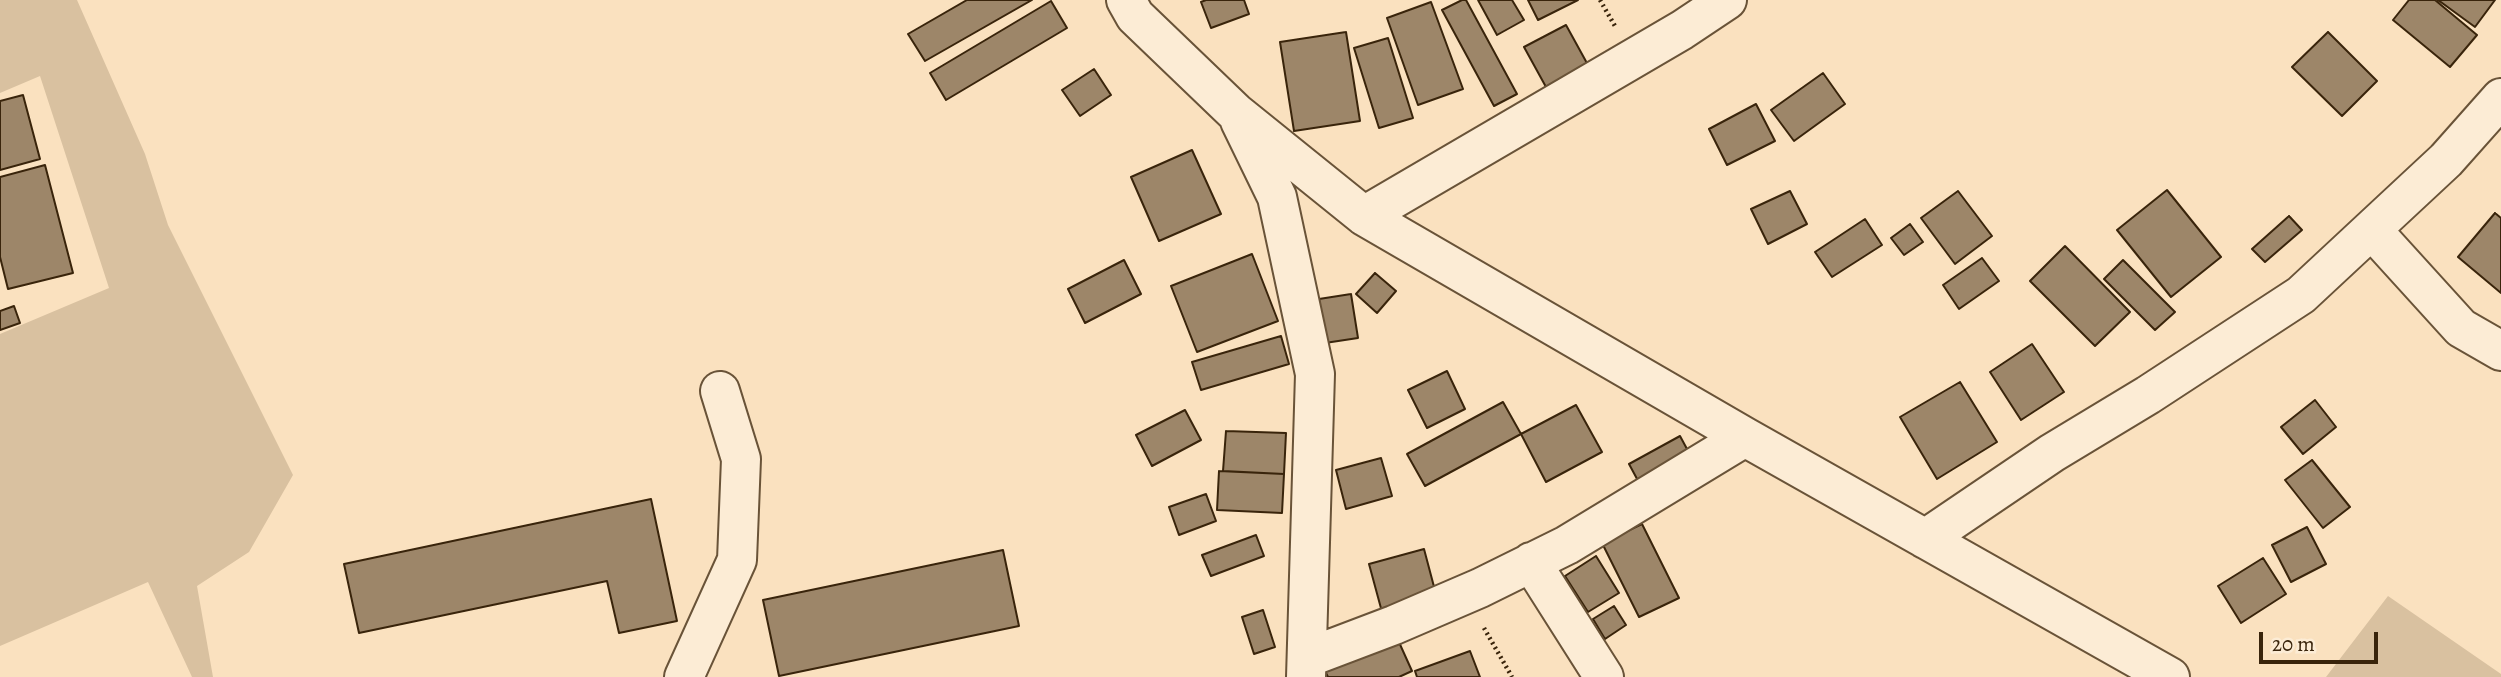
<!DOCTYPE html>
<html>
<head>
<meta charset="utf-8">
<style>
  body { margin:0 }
  #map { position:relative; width:2501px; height:677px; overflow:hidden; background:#fae1bf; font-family:Alegreya,serif }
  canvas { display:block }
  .scale { position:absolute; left:2259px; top:632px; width:119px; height:32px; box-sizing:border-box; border:4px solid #39240b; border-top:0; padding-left:9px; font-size:21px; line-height:24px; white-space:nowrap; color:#39240b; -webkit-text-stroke:5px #fcecd5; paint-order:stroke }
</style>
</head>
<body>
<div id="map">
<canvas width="2501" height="677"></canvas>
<div class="scale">20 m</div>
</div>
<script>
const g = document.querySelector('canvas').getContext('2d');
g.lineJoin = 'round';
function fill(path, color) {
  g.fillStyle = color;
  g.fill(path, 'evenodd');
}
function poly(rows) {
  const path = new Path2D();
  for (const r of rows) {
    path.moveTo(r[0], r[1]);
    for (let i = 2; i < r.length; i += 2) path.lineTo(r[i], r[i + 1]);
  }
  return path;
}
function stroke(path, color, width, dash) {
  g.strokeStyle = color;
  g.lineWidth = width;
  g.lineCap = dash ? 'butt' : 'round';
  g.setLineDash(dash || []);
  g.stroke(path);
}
fill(poly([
  [0,0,77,0,145,154,168,225,293,475,249,552,197,586,213,677,192,677,148,582,0,646,0,334,109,288,40,76,0,93],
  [2388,596,2501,674,2501,677,2326,677]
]), '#d9c1a0');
const building = poly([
  [967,0,1032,0,925,61,908,34,967,0],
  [1206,0,1244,0,1249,14,1211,28,1201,2,1206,0],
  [1462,0,1466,0,1517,94,1494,106,1442,10,1462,0],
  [1478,0,1512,0,1524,20,1497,35,1478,0],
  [1528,0,1578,0,1538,20,1528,0],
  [2409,0,2435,0,2477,35,2450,67,2393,20,2409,0],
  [2438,0,2495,0,2475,27,2438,0],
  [1051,1,1067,28,946,100,930,73,1051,1],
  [1431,2,1463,89,1418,105,1387,18,1431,2],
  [1566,25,1588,65,1546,87,1524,47,1566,25],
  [1346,32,1360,121,1294,131,1280,42,1346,32],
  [2328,32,2377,81,2342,116,2292,67,2328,32],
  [1388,38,1413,118,1379,128,1354,48,1388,38],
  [1094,69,1111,95,1080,116,1062,90,1094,69],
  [1823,73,1845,104,1794,141,1771,110,1823,73],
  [23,95,40,159,0,170,0,101,23,95],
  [1756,104,1775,141,1727,165,1709,129,1756,104],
  [1192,150,1221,214,1159,241,1131,177,1192,150],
  [45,165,73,273,8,289,0,257,0,177,45,165],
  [2167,190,2221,257,2171,297,2117,230,2167,190],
  [1790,191,1807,224,1768,244,1751,209,1790,191],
  [1958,191,1992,236,1955,264,1921,218,1958,191],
  [2495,213,2501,218,2501,293,2458,257,2495,213],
  [2289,216,2302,230,2265,262,2252,249,2289,216],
  [1865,219,1882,245,1832,277,1815,252,1865,219],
  [1910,224,1923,242,1904,255,1891,238,1910,224],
  [2065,246,2130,312,2095,346,2030,281,2065,246],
  [1252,254,1278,321,1197,352,1171,286,1252,254],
  [1982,258,1999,281,1959,309,1943,285,1982,258],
  [1124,260,1141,294,1085,323,1068,289,1124,260],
  [2123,260,2175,312,2155,330,2104,279,2123,260],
  [1375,273,1396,291,1377,313,1356,294,1375,273],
  [1351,294,1358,338,1325,343,1319,299,1351,294],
  [14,306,20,323,0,330,0,311,14,306],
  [1281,336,1289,364,1201,390,1192,362,1281,336],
  [2032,344,2064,392,2021,420,1990,372,2032,344],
  [1447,371,1465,409,1427,428,1408,390,1447,371],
  [1960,382,1997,442,1937,479,1900,417,1960,382],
  [2315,400,2336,427,2303,454,2281,427,2315,400],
  [1503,402,1521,434,1425,486,1407,454,1503,402],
  [1576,405,1602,452,1546,482,1521,434,1576,405],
  [1185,410,1201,440,1152,466,1136,435,1185,410],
  [1226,431,1286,433,1284,474,1223,471,1226,431],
  [1680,436,1694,462,1643,490,1629,464,1680,436],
  [1381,458,1392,496,1346,509,1336,470,1381,458],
  [2312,460,2350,507,2323,528,2285,480,2312,460],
  [1219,471,1284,474,1282,513,1217,510,1219,471],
  [1206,494,1216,521,1179,535,1169,507,1206,494],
  [651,499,677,621,619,633,607,581,359,633,344,564,651,499],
  [1642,524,1679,598,1639,617,1602,543,1642,524],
  [2307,527,2326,564,2291,582,2272,545,2307,527],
  [1256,535,1264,556,1211,576,1202,555,1256,535],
  [1424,549,1437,598,1382,612,1369,564,1424,549],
  [1003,550,1019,626,779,676,763,600,1003,550],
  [1596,556,1619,593,1588,612,1565,576,1596,556],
  [2263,558,2286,594,2241,623,2218,586,2263,558],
  [1614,606,1626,625,1605,639,1593,619,1614,606],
  [1263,610,1275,647,1254,654,1242,617,1263,610],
  [1398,640,1412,671,1399,677,1328,677,1325,671,1398,640],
  [1470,651,1480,677,1417,677,1415,671,1470,651]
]);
fill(building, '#9d8669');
stroke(building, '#39240b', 2);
const minor = poly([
  [1126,0,1135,16,1235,112,1364,216,1745,437,2170,677],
  [1240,121,1277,197,1315,374,1306,677],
  [1364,216,1682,30,1727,0],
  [2372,230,2461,328,2501,351],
  [1925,539,2052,453,2148,395,2301,295,2446,160,2501,98],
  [1531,562,1604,677],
  [1307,658,1394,625,1480,588,1567,545,1745,437],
  [684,677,737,560,741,459,720,391]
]);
stroke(minor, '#695338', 42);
stroke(poly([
  [1600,0,1615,26],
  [1484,628,1512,677]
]), '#39240b', 4.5, [2, 3.5]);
stroke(minor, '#fcecd5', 38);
</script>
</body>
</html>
